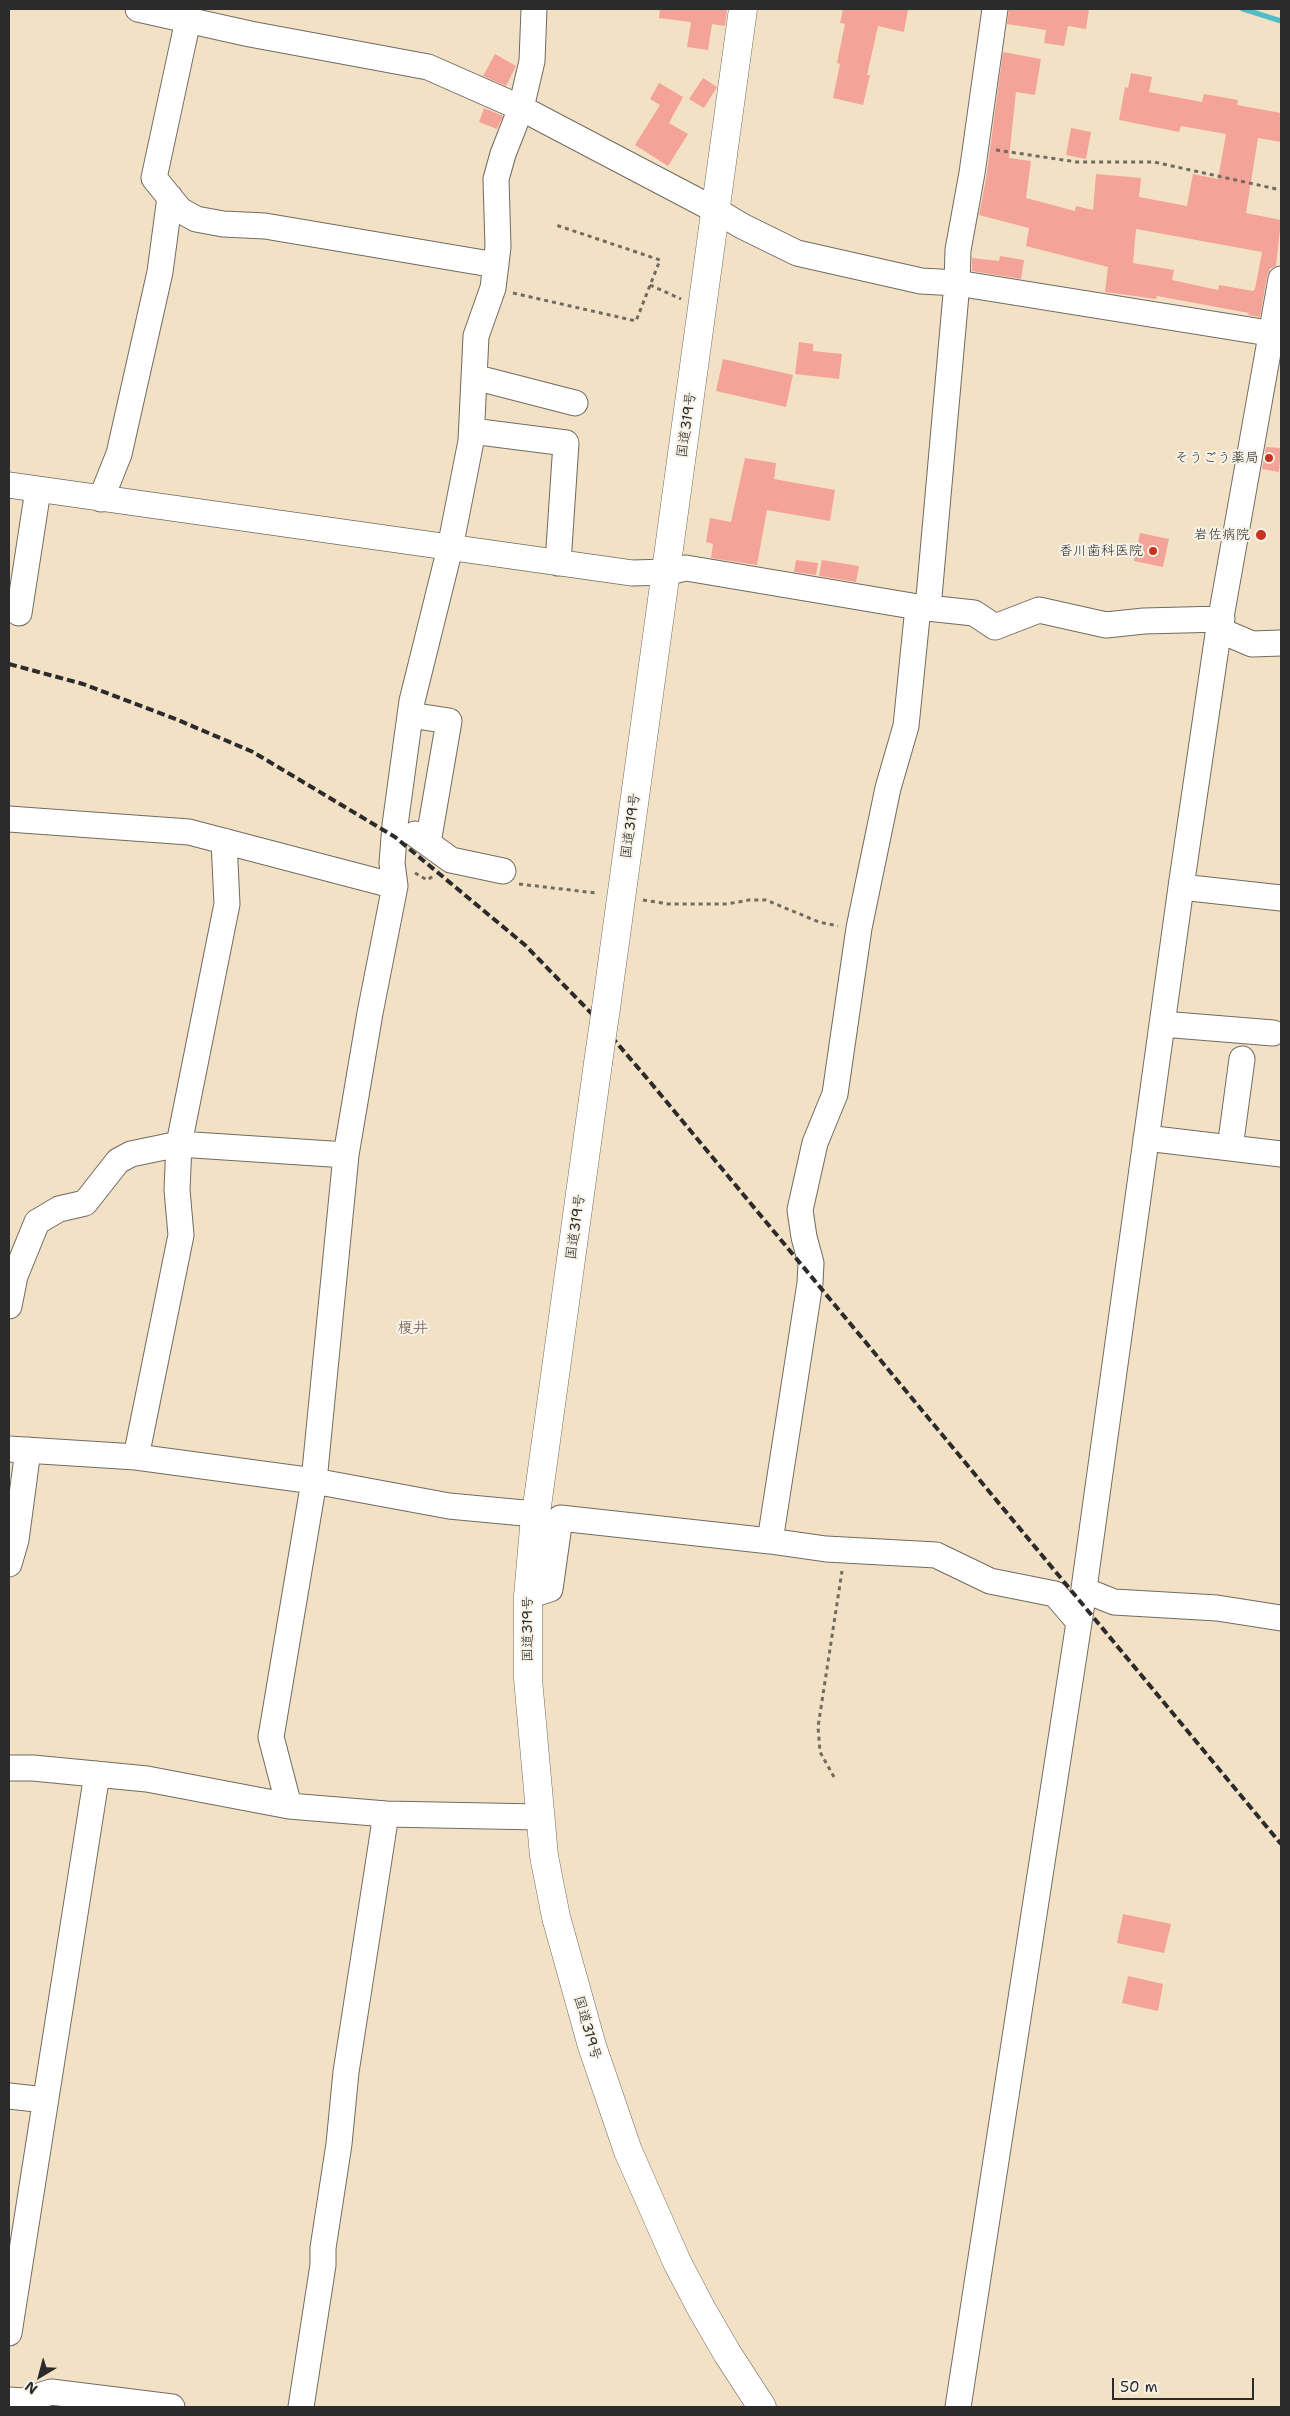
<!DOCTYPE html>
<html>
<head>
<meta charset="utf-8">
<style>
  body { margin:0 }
  #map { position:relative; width:1290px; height:2416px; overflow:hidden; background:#f3e1c6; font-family:"Shantell Sans",sans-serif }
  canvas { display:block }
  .frame { position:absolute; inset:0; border:10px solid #2b2b2b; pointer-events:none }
  .north { position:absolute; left:15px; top:2351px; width:50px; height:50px; -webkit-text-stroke:4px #f7f3e8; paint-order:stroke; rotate:217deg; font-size:14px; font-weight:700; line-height:20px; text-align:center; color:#2b2b2b }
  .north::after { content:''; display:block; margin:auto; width:18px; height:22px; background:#2b2b2b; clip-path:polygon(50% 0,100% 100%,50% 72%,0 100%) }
  .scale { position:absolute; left:1112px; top:2378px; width:142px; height:22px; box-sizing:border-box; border:2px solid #2b2b2b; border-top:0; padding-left:6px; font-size:15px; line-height:18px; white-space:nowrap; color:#2b2b2b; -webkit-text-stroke:4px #f7f3e8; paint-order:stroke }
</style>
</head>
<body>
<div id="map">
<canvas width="1290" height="2416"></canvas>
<div class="frame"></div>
<div class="north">N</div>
<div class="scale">50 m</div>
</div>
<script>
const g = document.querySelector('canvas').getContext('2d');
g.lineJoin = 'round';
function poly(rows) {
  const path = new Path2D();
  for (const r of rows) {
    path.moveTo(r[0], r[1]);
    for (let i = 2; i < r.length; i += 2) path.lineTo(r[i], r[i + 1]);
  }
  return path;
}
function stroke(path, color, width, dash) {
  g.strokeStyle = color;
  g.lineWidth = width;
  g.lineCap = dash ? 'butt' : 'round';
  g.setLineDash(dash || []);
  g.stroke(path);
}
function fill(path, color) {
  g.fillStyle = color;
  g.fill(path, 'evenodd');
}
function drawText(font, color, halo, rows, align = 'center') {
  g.font = font + ' "Shantell Sans","Klee One",sans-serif';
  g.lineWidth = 4;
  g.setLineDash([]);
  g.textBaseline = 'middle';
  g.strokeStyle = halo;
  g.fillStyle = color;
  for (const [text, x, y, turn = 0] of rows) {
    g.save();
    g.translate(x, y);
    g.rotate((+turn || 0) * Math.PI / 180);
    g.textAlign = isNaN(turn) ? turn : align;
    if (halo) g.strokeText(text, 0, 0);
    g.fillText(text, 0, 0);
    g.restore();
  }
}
stroke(poly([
  [1243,9,1281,21]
]), '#4fbdc8', 5.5);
fill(poly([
  [660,9,727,9,725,26,712,24,708,50,687,47,691,22,659,18],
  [843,9,908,9,904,32,878,26,867,75,870,75,863,105,833,98,840,64,837,63,845,24,840,23],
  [1009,9,1089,9,1086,29,1068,26,1064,46,1044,43,1046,30,1007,24],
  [1003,52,1041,59,1035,95,1016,92,1009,158,1031,161,1026,198,1075,211,1076,206,1093,210,1096,174,1141,178,1139,197,1187,206,1193,174,1218,179,1226,134,1181,126,1179,132,1119,120,1125,87,1128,88,1131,73,1152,77,1149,92,1202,102,1204,94,1238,100,1237,105,1281,113,1281,142,1258,138,1246,213,1281,220,1276,266,1270,269,1267,276,1260,317,1248,315,1249,313,1157,296,1156,299,1105,292,1108,267,1026,246,1029,228,979,215,986,179],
  [1136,229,1262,252,1255,289,1253,291,1219,285,1218,290,1172,280,1174,270,1133,263],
  [495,54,516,66,506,86,483,76],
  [703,78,717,87,704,108,689,99],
  [659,83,683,97,669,123,688,134,668,166,635,145,660,105,650,99],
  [484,108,503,116,497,129,479,122],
  [1071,128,1091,132,1086,159,1066,155],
  [1000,256,1024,260,1021,279,972,271,972,258,999,261],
  [799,342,813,344,813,351,842,354,839,379,795,374],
  [723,359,793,375,786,407,716,391],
  [1266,447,1281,448,1279,472,1262,469],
  [745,458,776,463,774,479,835,490,830,521,767,510,757,565,711,558,713,544,706,542,710,518,731,522],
  [1140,533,1169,539,1163,567,1134,561],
  [796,560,818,563,816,575,794,572],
  [822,560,859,566,856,582,819,576],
  [1123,1914,1171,1924,1164,1953,1117,1943],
  [1128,1976,1163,1984,1158,2011,1122,2003]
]), '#f4a399');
const minor = poly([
  [138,9,250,34,428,67,521,108,717,211,742,226,797,253,921,281,957,283,1281,335],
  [188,20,154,178,180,210,196,219,223,224,265,226,496,265],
  [474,377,575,403],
  [472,431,566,443,558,563],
  [9,485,632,573,668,572,686,568,918,607,906,726,888,788,859,928,835,1094,815,1143,800,1210,804,1237,811,1263,810,1283,770,1541,826,1549,936,1555,990,1581,1055,1594,1079,1622],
  [101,499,119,454,160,272,170,197],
  [918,607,974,613,995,627,1039,610,1106,625,1144,621,1222,619],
  [928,608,957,283,958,250,972,173,995,9],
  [19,613,38,490],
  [1219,630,1252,644,1281,643],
  [410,715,449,721,428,843],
  [9,819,189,832,395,886],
  [415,834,451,860,503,871],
  [1181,887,1281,898],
  [1162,1024,1273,1033],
  [1146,1138,1281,1154],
  [1230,1148,1242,1059],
  [9,1306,15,1276,37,1222,59,1209,85,1203,118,1161,131,1154,179,1144,346,1155],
  [9,1449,136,1457,314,1481,449,1506,524,1513],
  [136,1457,181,1235,177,1190,179,1144,227,904,224,841],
  [9,1564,16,1540,28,1450],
  [1084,1590,1114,1602,1217,1608,1281,1618],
  [528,1596,550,1589,560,1518,770,1541],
  [9,1768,33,1768,147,1779,289,1806,386,1814,539,1817],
  [289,1806,271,1737,314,1481,346,1155,370,1013,395,886,392,863,395,825,412,701,450,548,471,441,476,336,493,288,498,247,496,179,503,154,521,108,532,61,534,9],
  [9,2096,45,2100],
  [9,2333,97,1774],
  [9,2400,23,2401,51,2392,172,2407],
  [301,2407,323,2265,323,2248,339,2144,346,2072,386,1814],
  [958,2407,1082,1603,1181,887,1218,634,1281,279]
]);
const highway = poly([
  [606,1008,743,9],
  [598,1063,534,1528,528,1596,528,1679,544,1856,556,1917,592,2046,628,2151,677,2262,701,2308,727,2353,762,2407]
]);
stroke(minor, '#716b61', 27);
stroke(highway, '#716b61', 29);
stroke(poly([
  [996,150,1077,162,1154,162,1281,190],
  [650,285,681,299],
  [513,293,636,321,660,260,556,225],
  [415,873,427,880,435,875],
  [519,884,596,893],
  [643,900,669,904,727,904,749,900,766,900,819,922,838,926],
  [834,1777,820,1752,818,1727,842,1571]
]), '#716b61', 3, [4, 4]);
stroke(minor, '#fff', 25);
stroke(highway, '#fff', 28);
stroke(poly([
  [9,664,83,684,178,720,253,752,395,837,525,945,593,1015,651,1083,1281,1844]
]), '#2b2b2b', 4, [8, 4]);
const highwayBridge = poly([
  [598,1063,606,1008]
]);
stroke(highwayBridge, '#716b61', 29, []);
stroke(highwayBridge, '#fff', 28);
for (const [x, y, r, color] of [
  [1269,458,5,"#c8321e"],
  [1261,535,6,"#c8321e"],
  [1153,551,5,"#c8321e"]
]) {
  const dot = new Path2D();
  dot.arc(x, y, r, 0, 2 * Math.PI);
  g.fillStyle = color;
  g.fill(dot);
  stroke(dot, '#f7f3e8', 2);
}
drawText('14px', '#2b2b2b', '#f7f3e8', [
  ["国道319号",687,425,-82],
  ["国道319号",631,826,-82],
  ["国道319号",576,1227,-82],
  ["国道319号",528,1629,-90],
  ["国道319号",587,2028,74]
]);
drawText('14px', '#2b2b2b', '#f7f3e8', [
  ["そうごう薬局",1259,458],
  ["岩佐病院",1250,535],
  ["香川歯科医院",1143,551]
], 'right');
drawText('16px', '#715552', '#f7f3e8', [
  ["榎井",413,1329]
]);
</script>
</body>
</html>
